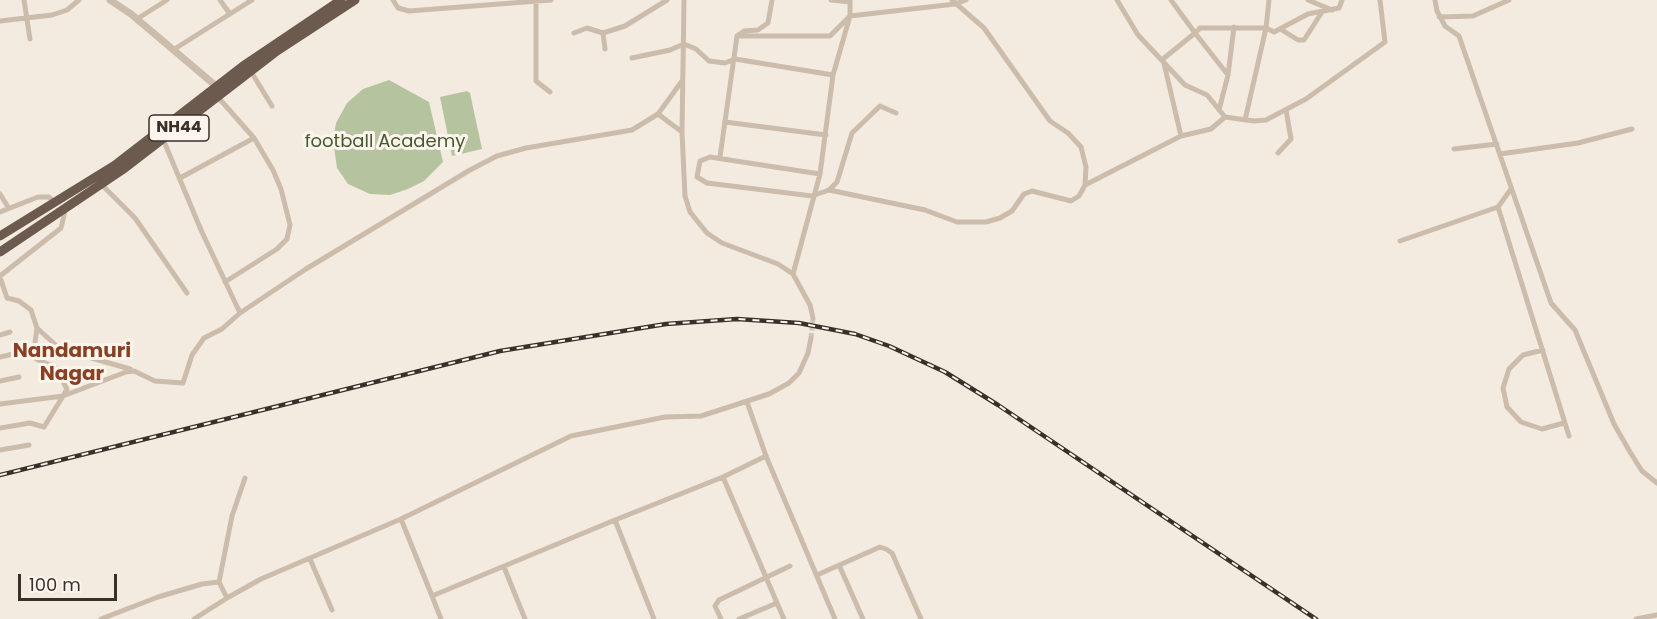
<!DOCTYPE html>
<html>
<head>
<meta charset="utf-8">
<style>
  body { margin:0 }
  #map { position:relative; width:1657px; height:619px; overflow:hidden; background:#f3ebe0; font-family:Poppins,sans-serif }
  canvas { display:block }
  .scale { position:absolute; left:18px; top:574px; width:99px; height:27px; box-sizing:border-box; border:3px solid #3a302a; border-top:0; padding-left:8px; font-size:18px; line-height:21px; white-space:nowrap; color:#3a302a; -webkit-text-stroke:4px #fbf5ed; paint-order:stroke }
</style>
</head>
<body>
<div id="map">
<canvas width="1657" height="619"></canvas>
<div class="scale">100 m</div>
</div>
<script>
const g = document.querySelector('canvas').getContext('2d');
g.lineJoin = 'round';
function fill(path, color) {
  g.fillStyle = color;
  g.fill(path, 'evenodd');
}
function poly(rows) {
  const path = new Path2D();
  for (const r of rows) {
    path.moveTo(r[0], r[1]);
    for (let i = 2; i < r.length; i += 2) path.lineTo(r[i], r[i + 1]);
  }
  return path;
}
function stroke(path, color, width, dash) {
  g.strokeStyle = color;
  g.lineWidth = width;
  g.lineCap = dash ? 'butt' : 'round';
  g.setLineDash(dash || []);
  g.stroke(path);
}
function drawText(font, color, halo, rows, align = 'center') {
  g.font = font + ' Poppins,sans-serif';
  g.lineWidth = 6;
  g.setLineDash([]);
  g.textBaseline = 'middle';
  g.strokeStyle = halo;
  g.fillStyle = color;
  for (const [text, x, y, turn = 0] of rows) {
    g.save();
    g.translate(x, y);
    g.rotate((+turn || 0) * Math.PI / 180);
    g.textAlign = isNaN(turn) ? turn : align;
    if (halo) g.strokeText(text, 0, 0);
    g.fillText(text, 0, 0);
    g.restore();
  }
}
fill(poly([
  [389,80,429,102,443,162,424,181,408,189,390,195,370,194,348,184,337,168,333,140,336,123,347,103,363,89],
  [467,91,470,93,482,149,452,156,440,97]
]), '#b6c39f');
stroke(poly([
  [811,338,813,318]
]), '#cec6bc', 5, [5, 2.5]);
stroke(poly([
  [24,0,30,39],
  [220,0,230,14],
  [393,0,398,8,409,11,551,0],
  [684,0,682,132,685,196,690,212,707,233,722,243,778,264,793,274,810,305,813,318],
  [831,0,850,2],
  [1117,0,1138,35,1185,85,1207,95,1225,117,1254,121,1266,120,1306,99,1385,42,1380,0],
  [1171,0,1195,33,1163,59,1181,136],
  [1269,0,1266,28,1274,32,1308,14,1339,8,1342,0],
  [1308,0,1332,10],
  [1435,0,1437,11,1445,26,1459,36,1551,303,1575,330,1614,424,1630,452,1642,471,1657,483],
  [536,1,536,81,550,92],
  [1439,17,1473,16,1509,0],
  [137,19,167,0],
  [0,21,52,15,67,10,79,0],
  [1282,30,1298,40,1304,40,1322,12],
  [574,33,587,28,603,33],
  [737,36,744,31,758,30,768,23,772,0],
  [605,49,603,33,625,26,667,0],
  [173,50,252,0],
  [632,58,670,50,684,44,696,49,709,61,725,63,735,59,833,75],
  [250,70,272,106],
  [1228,75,1195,33,1200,28,1266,28,1245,120],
  [682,81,658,114,682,132],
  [217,96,254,138,273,170,281,189,290,225,287,239,277,249,225,282],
  [1219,110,1228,75,1234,27],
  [725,122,826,135],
  [163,139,201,230,240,313],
  [1454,149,1497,144],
  [1278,153,1291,139,1286,110],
  [1500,154,1578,143,1632,129],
  [720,157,737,36,830,36,850,16,850,0],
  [820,174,710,157,700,161,697,177,707,183,812,196,829,190,925,210,957,222,986,222,1000,218,1012,211,1024,194,1032,191,1071,201,1079,196,1085,185,1086,167,1081,147,1068,133,1050,121,984,28,952,0],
  [180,178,254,138],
  [101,184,135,218,187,293],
  [1085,185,1181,136,1211,129,1225,117],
  [829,190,837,182,852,133,880,106,896,113],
  [0,194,8,207],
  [1498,207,1569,436],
  [0,212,38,197,49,197,55,203],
  [1400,241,1498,207,1511,189],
  [793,274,820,174,833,75,850,16,955,4,966,0],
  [0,276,61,228,66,207],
  [0,277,7,298,19,301,31,310,37,328,34,350,36,359,55,367,67,389,63,396,0,404],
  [37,328,60,349,130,369],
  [0,335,10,332],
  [1543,350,1523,355,1509,369,1503,388,1507,407,1521,422,1542,429,1564,423],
  [0,357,17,353],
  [0,381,19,377],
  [747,402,766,456,835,619],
  [0,428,30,423,44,427,63,396,126,372,134,371,155,381,183,383,192,355,204,338,222,329,240,313,306,269,470,170,497,156,526,148,632,130,658,114],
  [0,450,29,445],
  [310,559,332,610],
  [839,565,863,619],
  [504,567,525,619],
  [817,575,880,547,886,549,892,553,921,619],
  [219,582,232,516,245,478],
  [432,596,401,519,571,436,665,417,701,416,769,394,789,383,799,373,808,353,811,338],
  [777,603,784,619],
  [101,619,158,597,202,584,219,582,227,598,261,579,401,519],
  [194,619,227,598],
  [441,619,432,596,615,520],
  [654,619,615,520,723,477],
  [721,619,715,606,719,600,790,566],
  [739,619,777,603,723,477,766,456],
  [1636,619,1657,615]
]), '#ccbcab', 5);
stroke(poly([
  [110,0,131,14,216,86]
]), '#ccbcab', 7);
stroke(poly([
  [0,236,115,165,243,66,341,0],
  [0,252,125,168,277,51,355,0]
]), '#6c5a4f', 9);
const rail = poly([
  [0,475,500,351,666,324,737,319,799,323,855,334,889,346,945,372,998,405,1316,619]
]);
stroke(rail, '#3a302a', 4.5);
stroke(rail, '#fbf5ed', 2, [7]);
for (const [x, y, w] of [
  [179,128,60]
]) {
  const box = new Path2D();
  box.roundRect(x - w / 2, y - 13, w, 26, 4.5);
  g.fillStyle = '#fbf5ed';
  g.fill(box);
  stroke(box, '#3a302a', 1.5);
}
drawText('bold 16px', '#3a302a', null, [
  ["NH44",179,128]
]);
drawText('18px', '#47592e', '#fbf5ed', [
  ["football Academy",385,142]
]);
drawText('bold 20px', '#8a4022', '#fbf5ed', [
  ["Nandamuri",72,352],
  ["Nagar",72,375]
]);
</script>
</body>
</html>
